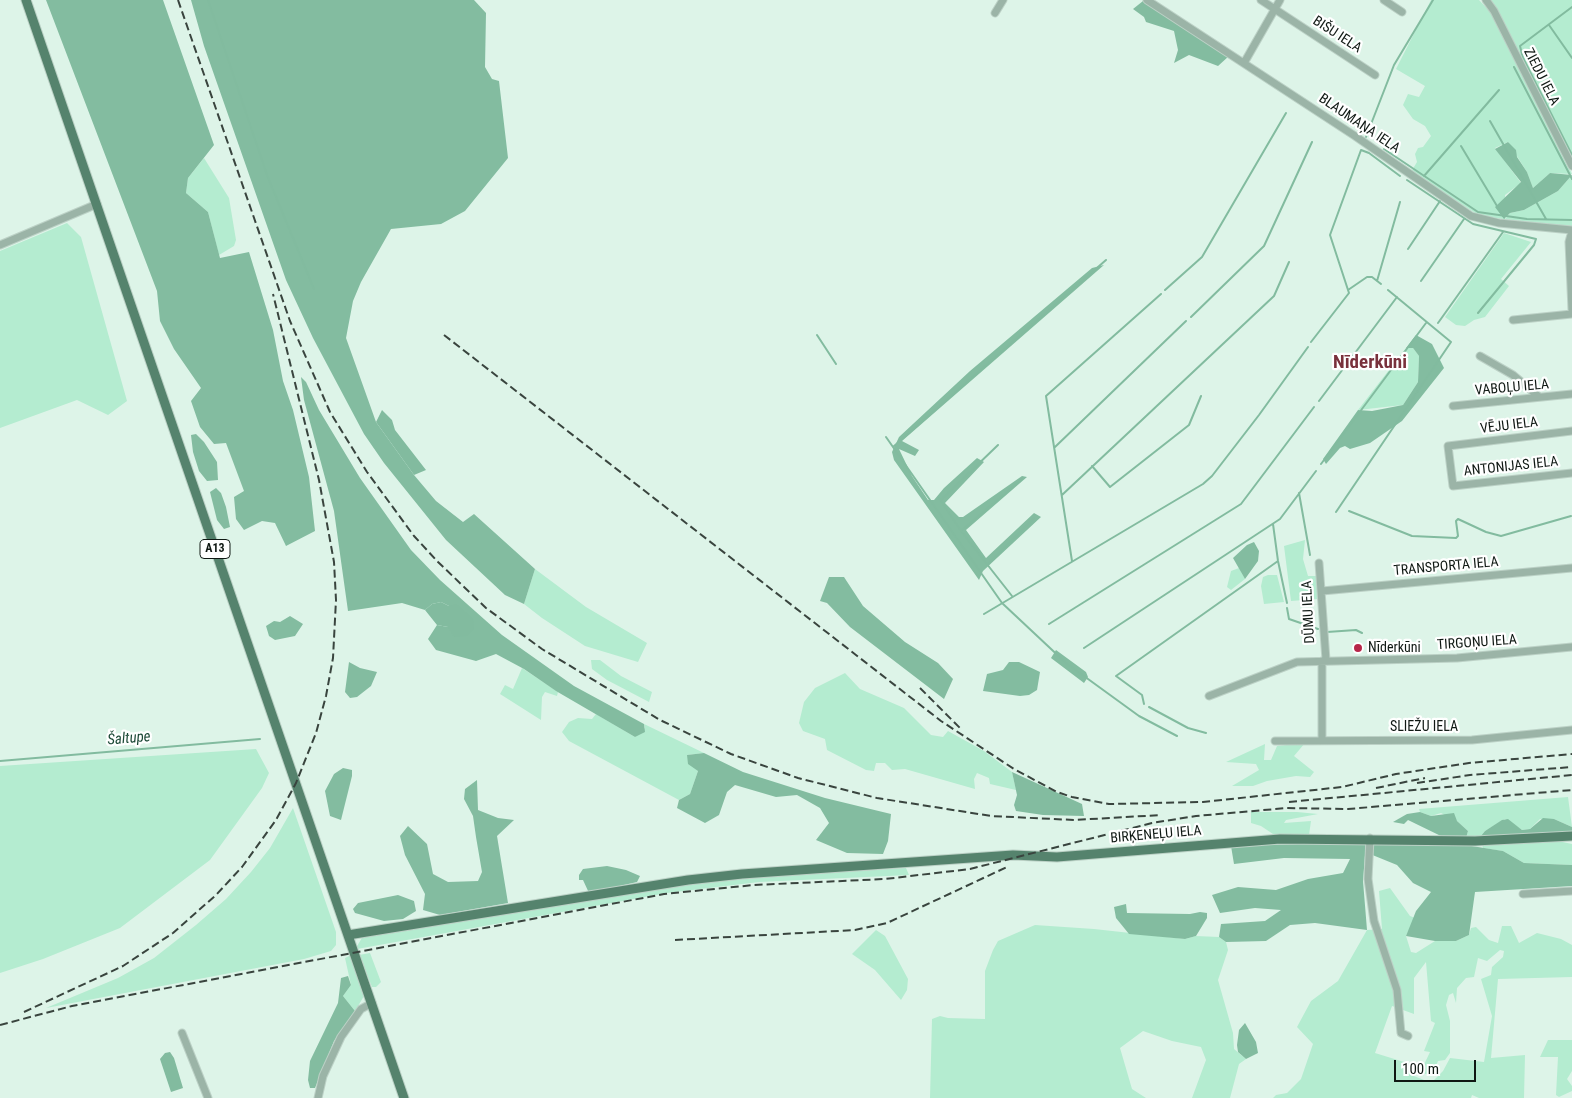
<!DOCTYPE html>
<html>
<head>
<meta charset="utf-8">
<style>
  body { margin:0 }
  #map { position:relative; width:1572px; height:1098px; overflow:hidden; background:#ddf4e8; font-family:"Roboto Condensed",sans-serif }
  canvas { display:block }
  .scale { position:absolute; left:1394px; top:1060px; width:82px; height:22px; box-sizing:border-box; border:2px solid #0f1813; border-top:0; padding-left:6px; font-size:15px; line-height:18px; white-space:nowrap; color:#0f1813; -webkit-text-stroke:4px #fff; paint-order:stroke }
</style>
</head>
<body>
<div id="map">
<canvas width="1572" height="1098"></canvas>
<div class="scale">100 m</div>
</div>
<script>
const g = document.querySelector('canvas').getContext('2d');
g.lineJoin = 'round';
function fill(path, color) {
  g.fillStyle = color;
  g.fill(path, 'evenodd');
}
function poly(rows) {
  const path = new Path2D();
  for (const r of rows) {
    path.moveTo(r[0], r[1]);
    for (let i = 2; i < r.length; i += 2) path.lineTo(r[i], r[i + 1]);
  }
  return path;
}
function stroke(path, color, width, dash) {
  g.strokeStyle = color;
  g.lineWidth = width;
  g.lineCap = dash ? 'butt' : 'round';
  g.setLineDash(dash || []);
  g.stroke(path);
}
function drawText(font, color, halo, rows, align = 'center') {
  g.font = font + ' "Roboto Condensed",sans-serif';
  g.lineWidth = 4.5;
  g.setLineDash([]);
  g.textBaseline = 'middle';
  g.strokeStyle = halo;
  g.fillStyle = color;
  for (const [text, x, y, turn = 0] of rows) {
    g.save();
    g.translate(x, y);
    g.rotate((+turn || 0) * Math.PI / 180);
    g.textAlign = isNaN(turn) ? turn : align;
    if (halo) g.strokeText(text, 0, 0);
    g.fillText(text, 0, 0);
    g.restore();
  }
}
fill(poly([
  [1431,0,1479,0,1495,17,1572,174,1550,173,1533,188,1527,172,1508,142,1495,148,1521,183,1505,195,1505,219,1510,213,1524,210,1558,191,1572,175,1572,226,1558,225,1504,219,1480,216,1411,172,1417,162,1415,154,1418,148,1423,147,1431,136,1425,126,1413,119,1403,105,1408,94,1419,97,1425,86,1396,69],
  [1489,0,1572,0,1572,162,1499,13],
  [204,158,229,198,236,240,234,246,219,255,208,212,186,193,188,178],
  [67,223,81,237,127,401,108,415,77,400,0,428,0,251],
  [1504,233,1531,242,1501,279,1509,286,1485,317,1474,320,1465,326,1456,325,1445,317],
  [1406,348,1413,348,1419,356,1418,382,1403,405,1358,410],
  [1305,540,1303,559,1308,576,1317,576,1317,599,1291,601,1284,546],
  [1239,568,1245,579,1231,590,1227,587,1231,571],
  [535,569,586,607,647,643,638,662,585,646,542,618,524,604],
  [1268,575,1277,575,1284,602,1264,604,1261,586,1263,577],
  [591,660,600,660,621,676,652,692,649,702,607,680,592,669],
  [522,668,558,692,557,696,545,692,542,697,541,720,500,694,505,685,513,689],
  [845,673,860,689,904,708,931,735,943,737,948,731,984,751,1012,772,1016,790,990,784,989,778,977,773,974,779,975,789,905,769,892,770,885,763,876,763,874,771,866,770,827,750,825,739,803,731,799,723,804,702,815,688],
  [596,714,635,737,645,728,644,724,704,753,687,755,698,771,690,794,679,800,569,741,562,732,569,722,578,718,592,719],
  [1305,743,1294,756,1314,772,1310,777,1296,776,1267,781,1253,786,1232,786,1259,770,1256,764,1226,762,1265,744,1264,760,1271,760,1277,746],
  [256,749,269,773,262,788,210,860,120,928,43,959,0,973,0,766],
  [1568,797,1572,827,1554,819,1540,819,1530,829,1522,830,1505,819,1485,831,1480,837,1466,838,1468,831,1457,821,1441,813,1431,816,1420,812,1419,809],
  [293,808,336,932,336,945,331,951,304,959,46,1008,118,978,154,958,196,925,226,899,251,872,270,848],
  [1251,812,1297,812,1318,814,1286,820,1284,823,1311,821,1309,835,1281,835,1273,834,1261,826,1251,823],
  [1558,841,1572,844,1572,865,1524,863,1503,851,1483,848,1482,844],
  [906,868,909,875,759,882,667,893,357,949,356,948,363,936,671,887,741,878],
  [1390,888,1410,916,1415,918,1406,936,1411,952,1416,953,1435,941,1456,941,1469,935,1471,928,1476,927,1489,940,1498,943,1502,926,1511,926,1519,943,1537,933,1561,939,1572,945,1572,977,1498,979,1491,1058,1525,1055,1524,1098,1479,1098,1472,1095,1471,1098,1273,1098,1276,1095,1287,1093,1301,1079,1313,1044,1297,1027,1311,1001,1338,981,1367,930,1382,929,1379,891],
  [1500,950,1504,951,1503,957,1492,967,1491,975,1481,979,1492,1016,1484,1062,1450,1058,1443,1071,1434,1080,1424,1080,1414,1076,1417,1066,1375,1053,1392,1006,1414,1014,1414,978,1426,962,1431,1021,1435,1023,1424,1051,1430,1052,1420,1073,1432,1075,1438,1061,1445,1060,1450,1053,1450,1021,1446,1005,1449,995,1453,993,1456,1003,1457,988,1466,978,1474,977,1478,958,1487,961],
  [1035,925,1094,929,1185,939,1196,936,1219,937,1226,942,1228,950,1218,980,1233,1033,1234,1049,1246,1059,1239,1064,1230,1098,1192,1098,1206,1060,1201,1047,1172,1041,1143,1031,1120,1048,1132,1089,1146,1098,930,1098,932,1019,940,1016,948,1018,985,1019,985,971,993,950,998,941],
  [876,930,885,936,908,979,907,990,901,1000,875,970,852,954],
  [370,953,381,982,376,987,372,987,359,955],
  [351,955,364,996,355,1011,343,996,351,985,345,958],
  [1548,1040,1572,1040,1572,1071,1567,1079,1572,1086,1572,1091,1559,1097,1556,1095,1558,1057,1540,1057]
]), '#b4ecd0');
fill(poly([
  [46,0,163,0,214,145,188,178,186,193,208,212,220,258,249,252,273,330,283,381,293,410,309,477,315,531,286,546,275,523,262,521,244,530,236,519,234,497,244,491,226,443,214,444,200,427,191,401,201,388,174,349,160,321,157,291],
  [191,0,474,0,486,13,485,67,492,79,499,81,508,158,465,211,441,224,391,229,361,282,353,301,346,338,376,422,414,475,436,501,463,522,474,514,535,569,524,604,505,595,446,540,384,463,364,434,313,338,286,280,204,46],
  [1143,1,1229,56,1218,66,1189,55,1174,63,1178,50,1174,31,1146,22,1144,17,1133,9],
  [1508,142,1516,150,1517,157,1527,172,1533,188,1550,173,1572,175,1558,191,1524,210,1510,213,1504,219,1495,207,1521,182,1495,149],
  [1104,265,902,441,919,450,915,456,899,449,912,476,928,500,934,500,944,488,977,458,984,462,945,503,959,517,963,517,1022,476,1027,477,966,530,986,558,1034,513,1041,517,983,571,979,580,894,460,892,452,899,437,970,371,1092,268],
  [1416,335,1432,344,1444,368,1402,421,1370,443,1350,449,1345,446,1340,448,1326,464,1323,459,1358,410,1372,411,1403,405,1418,382,1419,356,1413,348,1406,348],
  [301,377,306,382,319,410,360,478,411,550,440,580,502,635,574,686,644,724,645,732,635,737,556,691,524,669,496,654,476,661,436,650,428,639,437,625,448,627,449,606,441,602,432,604,425,610,402,603,348,611,334,511,304,400],
  [196,434,204,442,217,462,218,480,207,481,199,471,193,452,191,435],
  [216,488,221,493,226,507,230,527,224,529,217,520,210,492],
  [1254,542,1259,551,1258,561,1245,579,1233,558,1247,545],
  [829,577,844,577,863,606,905,642,938,663,953,679,944,699,850,627,827,603,820,601],
  [290,616,303,624,295,636,275,640,269,636,266,626,274,621,280,622],
  [1056,650,1086,672,1088,677,1084,683,1051,658],
  [349,662,360,668,377,672,371,686,357,697,350,698,345,692],
  [1009,662,1019,662,1040,672,1037,690,1029,695,1020,696,983,691,987,674,1003,670],
  [704,753,743,772,825,798,891,814,888,841,883,854,847,853,816,840,829,823,820,808,797,795,776,797,735,785,727,792,719,815,705,823,677,808,679,800,690,794,698,771,688,764,687,755],
  [343,768,352,770,352,776,341,820,330,816,325,791,334,774],
  [1012,772,1082,804,1084,816,1043,815,1016,811,1014,805,1017,795],
  [477,780,478,810,498,818,514,820,497,836,508,903,440,915,423,910,425,894,405,855,400,836,408,826,427,844,433,874,448,882,478,881,482,872,476,837,473,816,464,799,465,789],
  [1420,812,1431,816,1454,813,1457,821,1468,831,1466,838,1445,838,1408,820,1404,824,1393,822,1407,814],
  [1543,818,1554,819,1572,827,1572,833,1480,837,1485,831,1502,820,1508,819,1522,830,1530,829],
  [1374,841,1459,844,1503,851,1524,863,1572,865,1572,886,1475,892,1469,935,1456,941,1435,941,1406,936,1416,911,1431,892,1413,883,1397,865,1370,854],
  [1366,842,1363,881,1367,930,1315,923,1290,925,1266,941,1226,942,1219,937,1221,924,1265,921,1281,910,1255,908,1220,913,1212,895,1238,887,1276,890,1308,879,1343,873,1350,859,1284,858,1234,864,1231,846],
  [607,866,626,870,640,876,637,882,589,893,583,880,579,880,579,875,583,869],
  [398,895,414,901,416,911,403,919,384,921,355,913,353,909,358,903],
  [1126,904,1127,913,1190,914,1200,912,1207,913,1207,918,1196,936,1185,939,1129,934,1116,918,1114,907],
  [348,976,351,985,343,996,355,1011,334,1041,315,1088,310,1088,308,1080,310,1061,338,1003,341,978]
]), '#83bca0');
fill(poly([
  [382,410,392,420,395,430,426,470,414,475,376,422],
  [441,602,449,606,456,604,473,619,474,629,466,636,454,637,448,627,437,625,425,610,432,604],
  [1245,1023,1256,1042,1258,1053,1246,1059,1238,1052,1237,1045,1239,1030],
  [170,1052,174,1058,183,1088,171,1092,160,1059,165,1053]
]), '#82bb9f');
stroke(poly([
  [208,0,267,175,314,289],
  [1572,7,1520,46,1523,58,1572,155],
  [1549,25,1572,58],
  [1514,67,1572,179],
  [1490,121,1546,219],
  [1366,137,1394,65,1433,0],
  [1461,146,1503,216],
  [1384,149,1478,212,1527,219,1572,220],
  [1424,176,1499,90],
  [1407,180,1473,224,1536,239,1534,245,1478,313],
  [1408,249,1440,201],
  [1377,281,1400,202],
  [1421,281,1464,219],
  [1165,290,1202,257,1286,113],
  [1348,290,1367,277,1372,277,1381,284],
  [1191,317,1264,246,1312,142],
  [1438,323,1503,232],
  [817,335,836,364],
  [1311,342,1349,293,1330,235,1361,150,1369,153,1400,176],
  [1319,401,1397,297],
  [886,437,1002,603,1066,663,1139,716,1177,736],
  [893,447,1106,260],
  [1055,447,1186,321],
  [1321,464,1426,323],
  [1092,466,1110,487,1189,425,1201,396],
  [1299,493,1310,555],
  [1062,495,1274,296,1289,262],
  [939,498,961,531,1012,596],
  [941,500,998,445],
  [1349,511,1412,536,1456,538,1458,536,1456,521,1458,519,1486,532,1501,536,1571,516],
  [1336,512,1451,342,1388,290],
  [1273,524,1278,561,1287,603],
  [961,531,1022,479],
  [1072,561,1046,396,1161,294],
  [988,564,1034,518],
  [1287,608,1289,619,1318,629],
  [984,614,1203,484,1212,476,1259,415,1308,347],
  [1049,624,1241,504,1314,407],
  [1327,632,1356,630,1362,633],
  [1084,648,1280,519,1316,471],
  [1144,704,1142,695,1116,676,1278,561],
  [1149,707,1188,728,1206,733],
  [0,761,260,739]
]), '#82bb9f', 2);
const minor = poly([
  [1147,0,1355,136,1471,216,1499,223,1572,230],
  [1261,0,1375,75],
  [1384,0,1402,12],
  [1486,0,1494,11,1572,166],
  [995,13,1003,0],
  [1244,63,1280,0],
  [1572,231,1569,242,1572,310],
  [0,245,97,204],
  [1513,320,1572,314],
  [1480,356,1513,375,1538,396],
  [1453,406,1572,394],
  [1572,431,1448,446,1453,486,1572,473],
  [1319,563,1326,660],
  [1322,591,1572,568],
  [1322,661,1322,739],
  [1209,696,1297,662,1457,658,1572,647],
  [1275,741,1472,740,1572,730],
  [1370,838,1368,879,1374,921,1397,990,1401,1033,1408,1036],
  [1523,894,1572,891],
  [182,1033,208,1098],
  [318,1098,323,1076,341,1037,361,1009,372,1003]
]);
const major = poly([
  [26,0,404,1098],
  [348,935,688,880,742,874,1013,855,1057,857,1280,839,1475,841,1572,836]
]);
stroke(minor, '#bcd1c6', 9);
stroke(major, '#bcd1c6', 11);
stroke(minor, '#9bb4a7', 7);
stroke(major, '#55836d', 9);
stroke(poly([
  [178,0,290,321,330,412,367,472,414,536,438,562,486,608,542,649,660,720,731,754,798,778,877,798,991,816,1074,820,1161,815],
  [444,335,941,721,1014,769,1057,792,1072,797,1109,804,1203,802,1342,787,1396,774,1469,763,1572,754],
  [920,688,961,729],
  [1417,783,1470,775,1572,767],
  [1376,788,1425,778],
  [1289,802,1572,775],
  [675,940,855,930,887,923,1007,867],
  [24,1012,123,966,173,933,216,895,242,867,276,820,296,783,316,733,326,696,333,658,336,600,334,562,319,480,273,294],
  [0,1025,72,1006,664,894,754,885,885,879,970,869,1152,823,1196,816,1287,808,1348,809,1572,790]
]), '#39443e', 2, [8, 4]);
for (const [x, y, r, color] of [
  [1358,648,5,"#b72649"]
]) {
  const dot = new Path2D();
  dot.arc(x, y, r, 0, 2 * Math.PI);
  g.fillStyle = color;
  g.fill(dot);
  stroke(dot, '#fff', 2);
}
for (const [x, y, w] of [
  [215,549,30]
]) {
  const box = new Path2D();
  box.roundRect(x - w / 2, y - 9.5, w, 19, 4);
  g.fillStyle = '#fff';
  g.fill(box);
  stroke(box, '#0f1813', 1);
}
drawText('bold 12px', '#0f1813', null, [
  ["A13",215,549]
]);
drawText('14px', '#0f1813', '#fff', [
  ["BIŠU IELA",1337,35,33],
  ["ZIEDU IELA",1541,77,63],
  ["BLAUMAŅA IELA",1359,124,34],
  ["VABOĻU IELA",1512,388,-5],
  ["VĒJU IELA",1509,426,-7],
  ["ANTONIJAS IELA",1511,467,-6],
  ["TRANSPORTA IELA",1446,567,-5],
  ["DŪMU IELA",1309,612,-93],
  ["TIRGOŅU IELA",1477,643,-4],
  ["SLIEŽU IELA",1424,727],
  ["BIRĶENEĻU IELA",1156,835,-5]
]);
drawText('14px', '#0f1813', '#fff', [
  ["Nīderkūni",1368,648]
], 'left');
drawText('italic 15px', '#194734', '#fff', [
  ["Šaltupe",129,739,-5]
]);
drawText('bold 19px', '#79313c', '#fff', [
  ["Nīderkūni",1370,363]
]);
</script>
</body>
</html>
